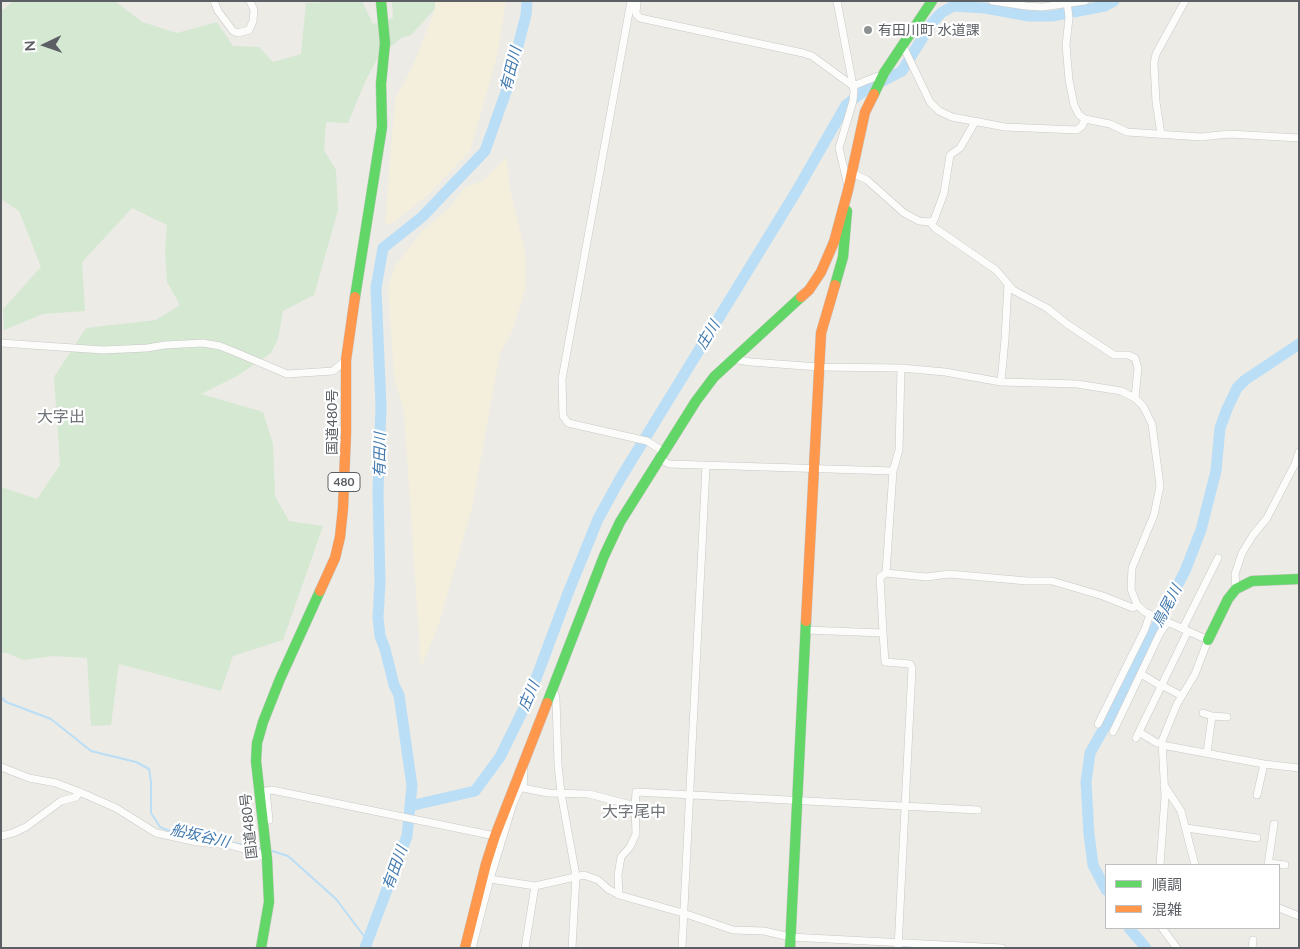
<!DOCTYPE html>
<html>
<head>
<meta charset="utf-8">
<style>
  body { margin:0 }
  #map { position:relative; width:1300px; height:949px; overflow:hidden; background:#ecebe6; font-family:Lato,"Noto Sans JP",sans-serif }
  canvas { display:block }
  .frame { position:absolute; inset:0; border:2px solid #5c6065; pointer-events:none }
  .legend { position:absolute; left:1105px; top:864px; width:175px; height:65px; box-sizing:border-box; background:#fff; border:1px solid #bebfc1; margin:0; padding:6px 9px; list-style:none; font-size:15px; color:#5c6065 }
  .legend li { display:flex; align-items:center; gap:10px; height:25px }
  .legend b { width:25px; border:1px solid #bebfc1 }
  .north { position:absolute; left:20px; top:20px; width:50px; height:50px; -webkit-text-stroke:4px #fff; paint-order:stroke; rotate:267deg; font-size:14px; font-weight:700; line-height:20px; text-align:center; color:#5c6065 }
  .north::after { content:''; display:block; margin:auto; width:18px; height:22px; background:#5c6065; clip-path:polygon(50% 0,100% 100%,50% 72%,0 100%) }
</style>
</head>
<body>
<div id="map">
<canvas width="1300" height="949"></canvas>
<div class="frame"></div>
<ul class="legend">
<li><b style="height:6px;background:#63d668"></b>順調</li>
<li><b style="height:6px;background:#ff974d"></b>混雑</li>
</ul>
<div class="north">N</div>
</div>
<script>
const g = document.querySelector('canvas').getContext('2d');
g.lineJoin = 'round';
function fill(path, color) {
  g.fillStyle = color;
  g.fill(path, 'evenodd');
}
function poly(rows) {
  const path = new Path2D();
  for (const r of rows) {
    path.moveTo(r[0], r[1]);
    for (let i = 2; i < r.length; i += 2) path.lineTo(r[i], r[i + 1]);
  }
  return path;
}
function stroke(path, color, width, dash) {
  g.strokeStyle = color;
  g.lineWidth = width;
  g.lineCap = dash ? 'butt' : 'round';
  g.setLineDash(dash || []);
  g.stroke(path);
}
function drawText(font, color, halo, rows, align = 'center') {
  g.font = font + ' Lato,"Noto Sans JP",sans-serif';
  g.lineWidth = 4.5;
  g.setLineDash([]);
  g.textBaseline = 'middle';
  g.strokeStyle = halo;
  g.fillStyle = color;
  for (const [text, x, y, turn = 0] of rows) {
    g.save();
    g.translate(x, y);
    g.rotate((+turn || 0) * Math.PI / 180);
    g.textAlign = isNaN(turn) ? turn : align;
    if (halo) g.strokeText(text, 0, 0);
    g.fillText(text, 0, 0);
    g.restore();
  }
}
fill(poly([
  [13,1,115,1,142,22,177,33,217,22,233,46,259,47,273,62,301,54,306,3,362,1,373,24,393,18,392,1,435,1,435,9,411,35,401,38,377,59,365,82,348,123,326,122,324,150,336,170,338,210,314,295,283,311,278,339,271,353,237,376,201,394,263,412,273,444,275,496,289,521,323,526,283,640,233,656,221,691,119,664,111,725,91,726,87,658,53,656,23,660,7,653,1,653,1,487,37,499,60,465,54,377,86,328,156,320,180,305,167,282,165,251,167,225,132,208,82,262,85,311,43,314,4,330,3,309,41,267,19,211,1,199,1,9,3,10]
]), '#d5e8d2');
fill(poly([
  [435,1,506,1,497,56,470,151,429,194,390,225,385,224,395,98,412,68,435,9],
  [506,157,511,194,525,251,526,287,512,332,500,353,472,508,439,623,421,668,404,412,394,377,388,287,395,266,423,230,450,207,464,188,484,180]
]), '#f4eedc');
stroke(poly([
  [1,697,6,702,51,719,91,751,136,762,149,769,151,782,151,813,160,827,167,830,260,848],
  [272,851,288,856,336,899,367,940]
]), '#badef6', 2);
stroke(poly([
  [410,806,475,791,500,757,528,700,568,593,598,519,620,479,796,192,846,105,864,91,902,71,931,24,941,13,953,6,985,8,1029,16,1052,16,1105,6,1114,1],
  [1106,890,1093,865,1089,834,1086,782,1090,753,1122,696,1163,613,1185,571,1201,530,1216,471,1220,428,1227,409,1237,388,1245,380,1299,344],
  [1129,928,1146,948],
  [365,948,407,836,412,786,399,695,394,685,385,649,380,636,378,617,380,583,378,492,381,406,376,288,383,248,422,217,485,151,507,89,526,15,527,1]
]), '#badef6', 11);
const street = poly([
  [214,1,218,11,233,31,238,33,249,30,253,21,254,10,250,1],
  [631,1,562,379,563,416,568,423,647,441,664,452],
  [637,1,636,14,640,18,803,53,812,56,853,86,878,76,882,76],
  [837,1,854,91,853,101,839,148,848,186],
  [992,1,1026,6,1042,7,1085,1],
  [1067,1,1069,18,1066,45,1069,80,1074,105,1079,115,1085,119,1110,124,1127,132,1201,137,1229,134,1299,138],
  [903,46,930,102,939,111,952,117,1005,127,1077,130,1082,126,1085,119],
  [1161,134,1156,102,1154,63,1156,54,1185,1],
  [852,173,867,180,904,213,919,221,930,222,935,228,996,270,1008,284,1005,339,1001,382],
  [930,222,934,220,944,193,950,155,960,148,975,122],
  [1008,284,1013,290,1047,308,1067,324,1114,355,1128,355,1135,358,1138,368,1135,398],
  [1,343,103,350,147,348,165,345,203,343,220,346,235,352,287,374,333,371,346,360],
  [732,359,751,362,819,367,901,368,945,372,1001,382,1077,384,1121,391,1135,398,1143,406,1152,424,1160,486,1154,515,1132,568,1131,589,1137,605,1145,612,1208,640,1195,674,1177,704,1162,741,1165,797,1160,865],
  [660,459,669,464,893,471],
  [886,573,926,577,949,574,1027,581,1052,581,1103,596,1133,608,1137,605],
  [1236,589,1235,574,1242,553,1253,535,1267,518,1295,464,1299,452],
  [1183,628,1218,558],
  [806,630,883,633,880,577,886,573,893,471,899,450,901,368],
  [883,633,885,662,910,664,912,668,898,948],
  [1141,674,1161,686],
  [1161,685,1182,696],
  [552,686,556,698,558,765,561,793,576,876,572,948],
  [1203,713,1212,716,1227,717],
  [1098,724,1145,629,1150,614],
  [1113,732,1160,633,1168,622],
  [1139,732,1157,743,1162,743],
  [1136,738,1188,631],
  [1162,745,1264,764,1299,768],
  [1207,753,1212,716],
  [1,767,29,778,56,783,82,793,116,808,156,833,197,842,229,845,258,853,267,859],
  [522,767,524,770,523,788,548,793,589,794,635,806,636,834,630,847,621,857,618,875,619,895],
  [1164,785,1181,811,1195,865],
  [1257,795,1264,764],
  [635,806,636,792,978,810],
  [269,820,266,791,272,790,495,836],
  [1186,828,1257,838],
  [1,836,13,833,26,827,61,801,76,797,80,792],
  [1268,863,1285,865],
  [1268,865,1274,824],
  [487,880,490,879,513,804,520,788,523,788],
  [1279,908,1299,916],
  [1162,928,1177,948],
  [472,948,490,879,535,886,584,875,598,880,608,889,619,895,683,913,733,930,764,931,790,937,1002,948],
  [525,948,535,886],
  [682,948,706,466],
  [1252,948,1253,940]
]);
const fast = poly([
  [874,94,884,73,932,1],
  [835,285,843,257,847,211],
  [355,297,382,127,381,84,385,43,381,1],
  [1208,640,1228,599,1236,589,1252,581,1299,579],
  [547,703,604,556,620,522,696,401,714,377,801,297],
  [261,948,269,902,267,859,256,761,257,743,263,722,280,679,320,591],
  [790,948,806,621]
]);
const slow = poly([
  [801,297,809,290,821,272,834,242,848,190,865,112,874,94],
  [320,591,335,558,340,537,343,508,346,432,346,360,355,297],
  [806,621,821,333,835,285],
  [465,948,486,864,495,836,547,703]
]);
stroke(street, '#c8c8c7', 8);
stroke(fast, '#c9c9c8', 11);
stroke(slow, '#c9c9c8', 11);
stroke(street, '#fcfcfb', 7);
stroke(fast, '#63d668', 10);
stroke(slow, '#ff974d', 10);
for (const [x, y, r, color] of [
  [868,30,5,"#8e9192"]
]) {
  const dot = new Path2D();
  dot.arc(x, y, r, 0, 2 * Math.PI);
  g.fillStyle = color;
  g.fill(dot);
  stroke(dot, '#fff', 2);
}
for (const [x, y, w] of [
  [344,482,32]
]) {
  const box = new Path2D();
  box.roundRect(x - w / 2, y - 9.5, w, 19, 4);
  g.fillStyle = '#fff';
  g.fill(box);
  stroke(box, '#5c6065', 1);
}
drawText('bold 12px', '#5c6065', null, [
  ["480",344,482]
]);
drawText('14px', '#5c6065', '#fff', [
  ["有田川町 水道課",878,30]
], 'left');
drawText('14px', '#5c6065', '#fff', [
  ["国道480号",332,422,-90],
  ["国道480号",249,826,-96]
]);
drawText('italic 15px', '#427aaf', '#fff', [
  ["有田川",511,69,-76],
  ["庄川",708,335,-59],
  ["有田川",380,455,-89],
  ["鳥尾川",1167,606,-62],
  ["庄川",529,696,-67],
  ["船坂谷川",200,836,13],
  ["有田川",395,868,-70]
]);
drawText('16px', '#6d7276', '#fff', [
  ["大字出",61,417],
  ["大字尾中",634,812]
]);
</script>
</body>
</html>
